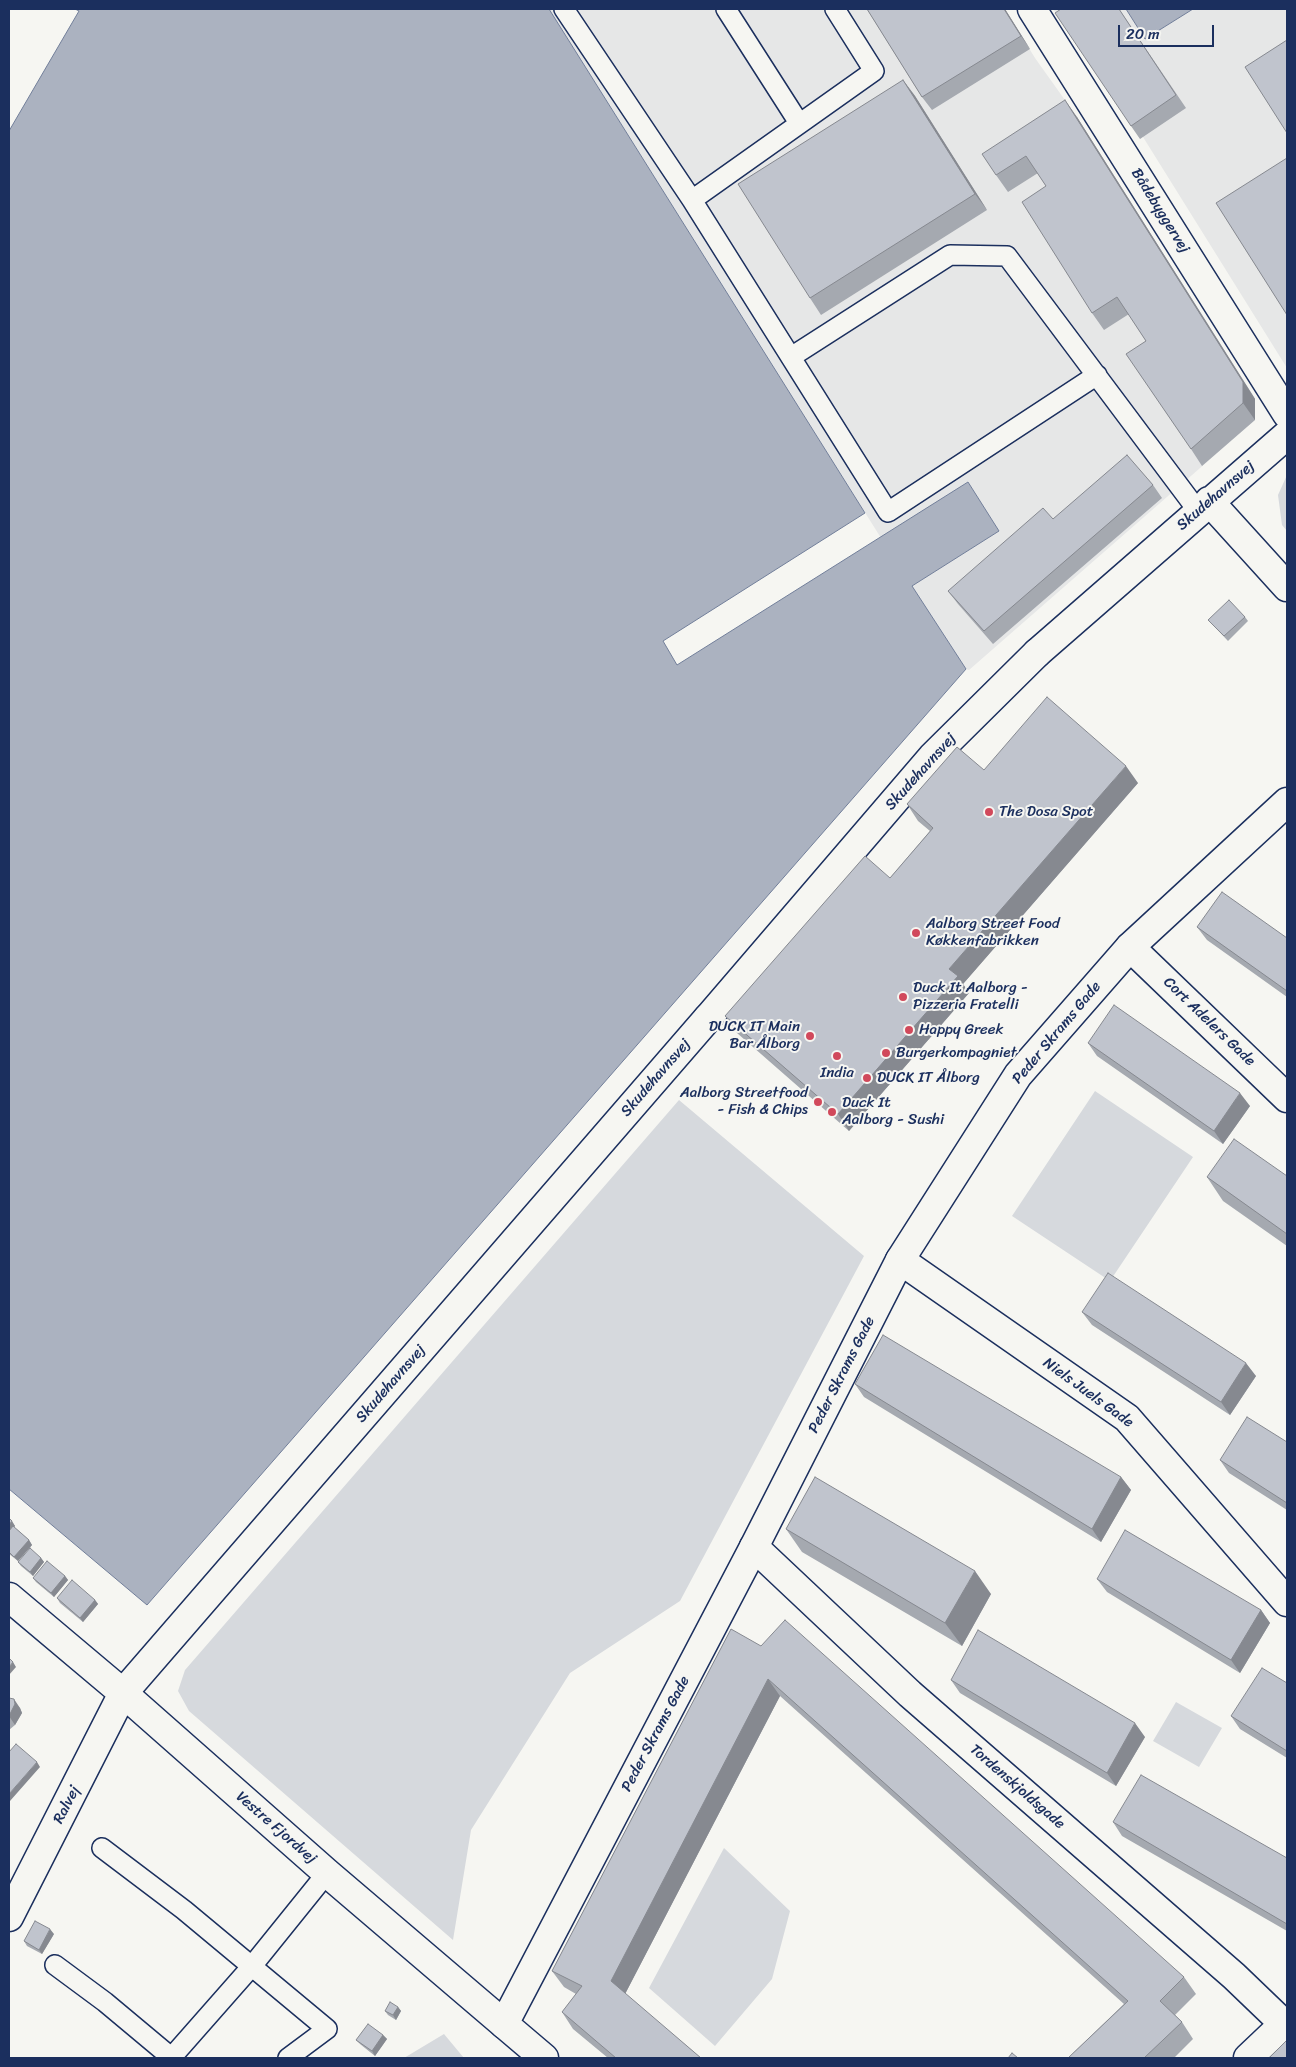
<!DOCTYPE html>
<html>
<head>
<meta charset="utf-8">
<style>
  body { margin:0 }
  #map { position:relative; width:1296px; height:2067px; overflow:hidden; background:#f6f6f2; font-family:Sriracha,sans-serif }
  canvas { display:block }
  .frame { position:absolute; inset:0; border:10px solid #1b2f5e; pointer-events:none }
  .scale { position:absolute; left:1118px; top:25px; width:96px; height:22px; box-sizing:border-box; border:2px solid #1b2f5e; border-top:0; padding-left:6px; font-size:15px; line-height:18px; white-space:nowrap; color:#1b2f5e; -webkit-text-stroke:4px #f6f6f2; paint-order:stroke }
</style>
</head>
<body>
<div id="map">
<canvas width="1296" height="2067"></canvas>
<div class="frame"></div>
<div class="scale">20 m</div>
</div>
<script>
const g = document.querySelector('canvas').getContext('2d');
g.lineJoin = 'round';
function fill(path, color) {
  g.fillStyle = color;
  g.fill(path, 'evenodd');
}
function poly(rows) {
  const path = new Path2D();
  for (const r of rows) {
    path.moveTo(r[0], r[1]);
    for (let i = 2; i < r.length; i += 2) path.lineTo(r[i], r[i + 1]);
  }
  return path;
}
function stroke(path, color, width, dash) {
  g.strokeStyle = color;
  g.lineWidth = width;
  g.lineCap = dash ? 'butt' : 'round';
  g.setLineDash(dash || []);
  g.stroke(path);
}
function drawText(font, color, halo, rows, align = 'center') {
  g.font = font + ' Sriracha,sans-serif';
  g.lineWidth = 4;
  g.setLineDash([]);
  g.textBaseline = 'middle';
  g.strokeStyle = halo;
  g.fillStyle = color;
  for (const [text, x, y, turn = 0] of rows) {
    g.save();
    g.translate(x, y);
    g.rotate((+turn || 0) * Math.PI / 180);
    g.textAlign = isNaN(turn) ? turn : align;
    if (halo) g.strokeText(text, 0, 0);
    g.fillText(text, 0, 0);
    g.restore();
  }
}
fill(poly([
  [549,9,1005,9,1035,58,1077,117,1255,398,1255,420,969,670,966,669,912,586,999,531,968,482,881,538],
  [1053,9,1126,9,1145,39,1193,9,1287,9,1287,368,1143,137]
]), '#e6e7e7');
fill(poly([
  [1287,475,1287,531,1282,525,1278,495],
  [1095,1091,1193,1157,1110,1281,1012,1216],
  [679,1100,864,1256,680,1601,570,1673,471,1830,453,1940,189,1711,178,1691,185,1670],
  [1176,1702,1222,1728,1199,1767,1153,1741],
  [724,1848,790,1911,772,1979,715,2046,649,1988],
  [444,2034,464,2058,404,2058]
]), '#d6d9dd');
const water = poly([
  [75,9,549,9,865,513,663,641,677,665,968,482,999,531,912,586,966,669,147,1605,9,1489,9,131,79,11,75,9],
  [1126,9,1193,9,1145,39,1126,9]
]);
fill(water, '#abb2c0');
stroke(water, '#717e99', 1);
const service = poly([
  [564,9,692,200],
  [726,9,799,123],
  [835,9,874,71,692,200,888,512,1097,375],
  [791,357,950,255,1007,256,1198,511],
  [102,1848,184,1910,327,2029,288,2058],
  [55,1965,105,2002,172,2058],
  [171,2058,252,1966,327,1873]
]);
const pedestrian = poly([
  [708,1018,932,757,1037,653]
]);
const minor = poly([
  [1032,9,1287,414],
  [1209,501,1287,587],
  [1037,653,1287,435],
  [1130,947,1287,1098],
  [900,1260,1127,1418,1287,1602],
  [754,1547,910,1694,1234,1976,1284,2024],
  [9,1597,123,1693,327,1873,504,2024],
  [9,1917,123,1693,708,1018]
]);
const tertiary = poly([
  [544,2058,504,2024,754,1547,900,1260,1018,1075,1130,947,1287,802],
  [1248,2058,1287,2021]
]);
stroke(service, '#1b2f5e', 22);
stroke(pedestrian, '#1b2f5e', 31);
stroke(minor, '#1b2f5e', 31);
stroke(tertiary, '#1b2f5e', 31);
stroke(service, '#f6f6f2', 19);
stroke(pedestrian, '#f6f6f2', 28);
stroke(minor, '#f6f6f2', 28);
stroke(tertiary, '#f6f6f2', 28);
fill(poly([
  [867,9,1005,9,1030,49,932,110,922,97],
  [1119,9,1186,108,1140,139,1131,126],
  [903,80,915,96,987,210,821,315,810,298],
  [1077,117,1255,399,1255,420,1202,466,1191,449,1146,341,1129,314,1104,330,1092,313,1046,186,1038,173,1008,192,996,175],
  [1153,485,1162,498,993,644,958,604,948,591,1053,519],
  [1245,617,1248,621,1228,641,1212,624,1208,620],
  [984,770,1138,783,963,984,969,993,849,1131,737,1033,725,1016,890,878,930,831,918,821,907,804],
  [1197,927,1287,938,1287,997,1207,940],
  [1088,1043,1250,1106,1223,1144,1097,1056],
  [1287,1176,1287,1246,1223,1201,1207,1177],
  [1082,1312,1256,1376,1230,1415,1092,1325],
  [855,1384,1121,1477,1131,1490,1101,1542,864,1397],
  [1287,1442,1287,1510,1229,1473,1220,1460],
  [9,1518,15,1526,14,1527,29,1540,32,1545,18,1561,9,1554],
  [786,1529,991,1594,962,1646,802,1552],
  [41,1558,44,1562,33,1576,21,1566,18,1562],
  [65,1576,68,1580,54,1597,36,1582,33,1578],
  [1097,1579,1261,1610,1270,1623,1240,1673,1107,1592],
  [57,1598,95,1600,98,1604,83,1622,60,1603],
  [731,1629,1184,1977,1196,1994,1175,2015,1182,2022,1193,2039,1174,2058,1068,2058,1124,2004,780,1696,625,1994,701,2058,608,2058,573,2029,562,2012,576,1994,564,1987,552,1971],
  [951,1680,1145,1737,1116,1786,960,1693],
  [1287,1683,1287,1758,1240,1729,1231,1716],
  [9,1698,20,1708,22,1713,15,1725,9,1730],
  [1113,1822,1287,1858,1287,1931,1122,1836],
  [54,1934,42,1954,27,1946,24,1941],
  [398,2007,401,2011,396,2020,388,2015,385,2011],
  [383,2035,387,2039,375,2056,360,2044,356,2040]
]), '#a5a9b0');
fill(poly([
  [1004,9,1005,9,1030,49,1021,36],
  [903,80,915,96,987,210,975,194],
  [1065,100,1077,117,1255,399,1255,420,1243,403],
  [1126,766,1138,783,963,984,969,993,849,1131,838,1114,949,969],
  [1240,1093,1250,1106,1223,1144,1214,1131],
  [1246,1363,1256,1376,1230,1415,1221,1402],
  [1121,1477,1131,1490,1101,1542,1092,1529],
  [12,1521,15,1526,9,1534,9,1525],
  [29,1540,32,1545,18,1561,14,1557],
  [41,1558,44,1562,33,1576,30,1572],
  [975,1571,991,1594,962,1646,945,1623],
  [65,1576,68,1580,54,1597,51,1593],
  [95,1600,98,1604,83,1622,80,1618],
  [1261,1610,1270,1623,1240,1673,1231,1660],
  [13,1662,16,1667,9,1675,9,1667],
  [768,1679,780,1696,623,1998,611,1981],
  [14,1699,20,1708,22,1713,15,1725,9,1716],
  [1135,1723,1145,1737,1116,1786,1107,1773],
  [37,1762,40,1767,10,1801,9,1799,9,1794],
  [50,1929,54,1934,42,1954,39,1950],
  [398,2007,401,2011,396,2020,393,2015],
  [383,2035,387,2039,375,2056,372,2051]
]), '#868990');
const building = poly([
  [867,9,1004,9,1021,36,922,97,867,9],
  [1061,9,1119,9,1176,95,1131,126,1055,13,1061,9],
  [1287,40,1287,133,1245,67,1287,40],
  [903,80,975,194,810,298,738,184,903,80],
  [1065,100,1243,382,1243,403,1191,449,1126,354,1146,341,1117,297,1092,313,1022,202,1046,186,1026,156,996,175,982,154,1065,100],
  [1287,158,1287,315,1216,203,1287,158],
  [1127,455,1153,485,984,631,948,591,1043,508,1053,519,1127,455],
  [1229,600,1245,617,1224,636,1208,620,1229,600],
  [1047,697,1126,766,949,969,958,976,838,1114,725,1016,865,856,890,878,933,828,907,804,957,747,984,770,1047,697],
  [1222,892,1287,938,1287,991,1197,927,1222,892],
  [1114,1005,1240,1093,1214,1131,1088,1043,1114,1005],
  [1234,1139,1287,1176,1287,1234,1207,1177,1234,1139],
  [1108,1273,1246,1363,1221,1402,1082,1312,1108,1273],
  [883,1335,1121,1477,1092,1529,855,1384,883,1335],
  [1247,1417,1287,1442,1287,1503,1220,1460,1247,1417],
  [815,1477,975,1571,945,1623,786,1529,815,1477],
  [9,1518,12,1521,9,1525,9,1518],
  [13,1526,29,1540,14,1557,9,1552,9,1531,13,1526],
  [1125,1530,1261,1610,1231,1660,1097,1579,1125,1530],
  [30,1548,41,1558,30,1572,18,1562,30,1548],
  [47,1561,65,1576,51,1593,33,1578,47,1561],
  [72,1580,95,1600,80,1618,57,1598,72,1580],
  [785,1620,1184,1977,1160,2001,1182,2022,1144,2058,1068,2058,1128,2001,768,1679,611,1981,701,2058,616,2058,562,2012,582,1986,552,1971,731,1629,761,1646,785,1620],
  [978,1630,1135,1723,1107,1773,951,1680,978,1630],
  [9,1658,13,1662,9,1667,9,1658],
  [1262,1668,1287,1683,1287,1751,1231,1716,1262,1668],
  [9,1698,14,1699,15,1704,9,1716,9,1698],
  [16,1744,37,1762,9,1794,9,1752,16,1744],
  [1141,1775,1287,1858,1287,1924,1113,1822,1141,1775],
  [35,1921,50,1929,39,1950,24,1941,35,1921],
  [390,2002,398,2007,393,2015,385,2011,390,2002],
  [368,2024,383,2035,372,2051,356,2040,368,2024],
  [1287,2040,1287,2058,1269,2058,1287,2040],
  [1012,2053,1018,2058,1008,2058,1012,2053]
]);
fill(building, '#c0c4cd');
stroke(building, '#868990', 1);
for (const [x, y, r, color] of [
  [989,812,5,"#d1495b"],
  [916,933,5,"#d1495b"],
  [903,997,5,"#d1495b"],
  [909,1030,5,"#d1495b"],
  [810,1036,5,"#d1495b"],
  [886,1053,5,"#d1495b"],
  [837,1056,5,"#d1495b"],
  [867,1078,5,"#d1495b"],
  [818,1102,5,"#d1495b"],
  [832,1112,5,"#d1495b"]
]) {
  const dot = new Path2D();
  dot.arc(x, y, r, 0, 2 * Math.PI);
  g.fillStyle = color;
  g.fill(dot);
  stroke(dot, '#f6f6f2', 2);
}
drawText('15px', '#1b2f5e', '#f6f6f2', [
  ["Bådebyggervej",1160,211,58],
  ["Skudehavnsvej",1216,496,-41],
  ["Skudehavnsvej",921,772,-48],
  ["Cort Adelers Gade",1209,1022,44],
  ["Peder Skrams Gade",1057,1033,-50],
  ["Skudehavnsvej",656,1078,-49],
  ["Peder Skrams Gade",842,1375,-63],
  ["Skudehavnsvej",391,1384,-49],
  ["Niels Juels Gade",1088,1393,36],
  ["Peder Skrams Gade",656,1734,-62],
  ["Tordenskjoldsgade",1017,1787,41],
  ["Ralvej",67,1805,-63],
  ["Vestre Fjordvej",276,1828,41]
]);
drawText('15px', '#1b2f5e', '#f6f6f2', [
  ["The Dosa Spot",999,812],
  ["Aalborg Street Food",926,924],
  ["Køkkenfabrikken",926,941],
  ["Duck It Aalborg -",913,988],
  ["Pizzeria Fratelli",913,1005],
  ["DUCK IT Main",800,1027,"right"],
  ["Bar Ålborg",800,1044,"right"],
  ["Happy Greek",919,1030],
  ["Burgerkompagniet",896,1053],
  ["India",837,1073,"center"],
  ["DUCK IT Ålborg",877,1078],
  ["Aalborg Streetfood",808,1093,"right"],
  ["- Fish & Chips",808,1110,"right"],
  ["Duck It",842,1103],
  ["Aalborg - Sushi",842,1120]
], 'left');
</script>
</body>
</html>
